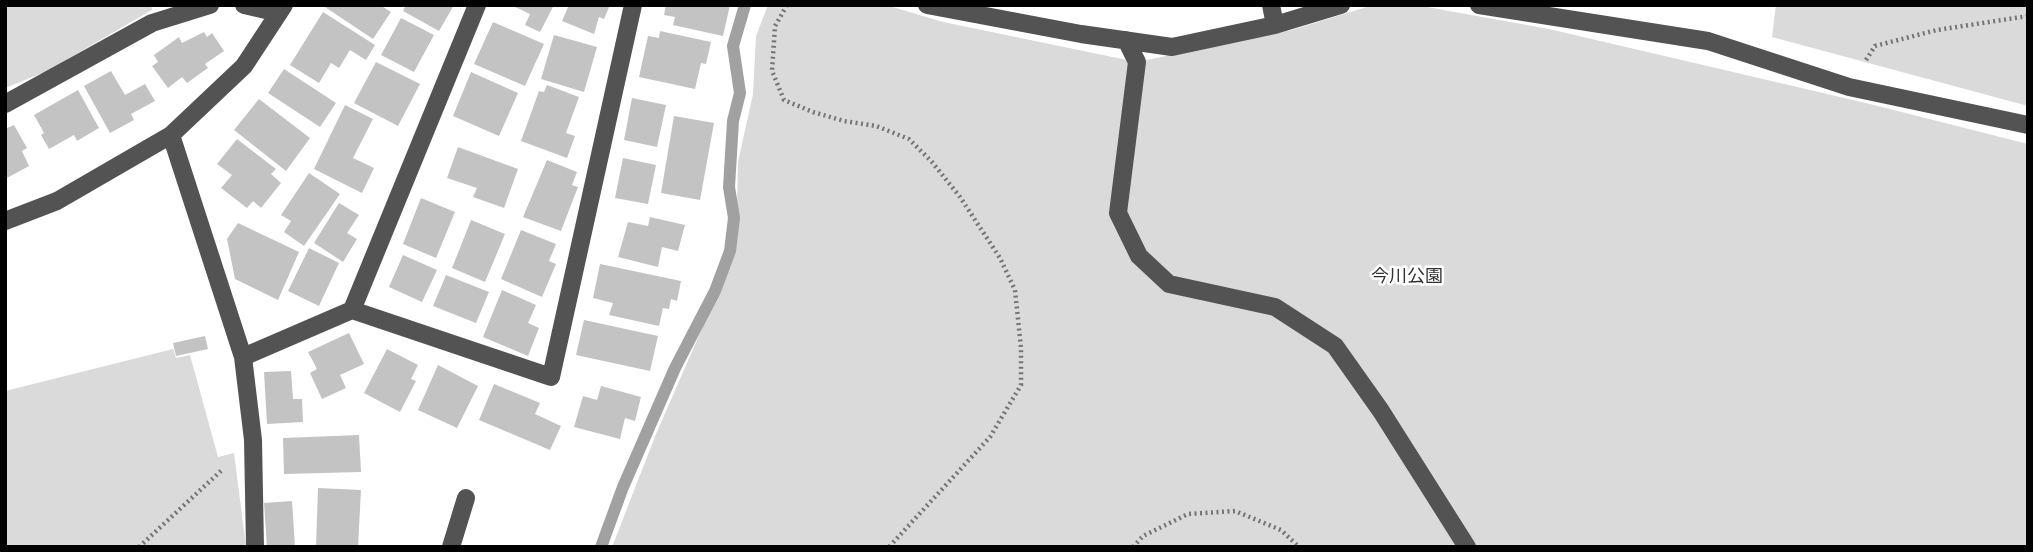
<!DOCTYPE html>
<html>
<head>
<meta charset="utf-8">
<style>
  body { margin:0 }
  #map { position:relative; width:2033px; height:552px; overflow:hidden; background:#fff; font-family:"Archivo Narrow",sans-serif }
  canvas { display:block }
  .frame { position:absolute; inset:0; border:7px solid #000; pointer-events:none }
</style>
</head>
<body>
<div id="map">
<canvas width="2033" height="552"></canvas>
<div class="frame"></div>
</div>
<script>
const g = document.querySelector('canvas').getContext('2d');
g.lineJoin = 'round';
function fill(path, color) {
  g.fillStyle = color;
  g.fill(path, 'evenodd');
}
function poly(rows) {
  const path = new Path2D();
  for (const r of rows) {
    path.moveTo(r[0], r[1]);
    for (let i = 2; i < r.length; i += 2) path.lineTo(r[i], r[i + 1]);
  }
  return path;
}
function stroke(path, color, width, dash) {
  g.strokeStyle = color;
  g.lineWidth = width;
  g.lineCap = dash ? 'butt' : 'round';
  g.setLineDash(dash || []);
  g.stroke(path);
}
function drawText(font, color, halo, rows, align = 'center') {
  g.font = font + ' "Archivo Narrow","Noto Sans JP",sans-serif';
  g.lineWidth = 5;
  g.setLineDash([]);
  g.textBaseline = 'middle';
  g.strokeStyle = halo;
  g.fillStyle = color;
  for (const [text, x, y, turn = 0] of rows) {
    g.save();
    g.translate(x, y);
    g.rotate((+turn || 0) * Math.PI / 180);
    g.textAlign = isNaN(turn) ? turn : align;
    if (halo) g.strokeText(text, 0, 0);
    g.fillText(text, 0, 0);
    g.restore();
  }
}
fill(poly([
  [5,5,151,5,152,10,45,72,5,88],
  [768,5,886,5,943,22,1137,62,1292,30,1373,5,1416,5,1549,29,1870,104,2028,144,2028,547,612,547,656,434,736,251,738,162,753,94,756,36],
  [1776,5,2028,5,2028,106,1772,37],
  [173,349,176,358,190,355,218,457,234,453,246,547,5,547,5,391]
]), '#dadada');
stroke(poly([
  [601,547,623,487,675,368,715,291,730,251,734,218,729,187,733,121,740,93,733,46,745,5]
]), '#a1a1a1', 12);
fill(poly([
  [322,5,380,5,391,12,373,39],
  [406,5,454,5,439,31,403,11],
  [511,5,554,5,540,32,525,25,530,14],
  [569,5,610,5,604,19,599,17,594,34,562,21],
  [666,5,730,5,723,36,673,25,675,17,664,15],
  [323,12,375,45,366,60,350,50,339,68,331,63,319,83,290,65],
  [401,18,434,35,414,72,381,55],
  [493,22,544,44,525,86,474,64],
  [660,31,711,42,706,64,701,63,695,89,639,77,648,36,659,38],
  [204,32,207,37,212,33,224,51,205,64,208,68,187,83,182,77,168,88,152,66,158,62,154,55,179,37,182,43],
  [554,35,597,47,584,92,541,79],
  [376,62,420,84,398,126,354,103],
  [284,69,336,103,320,127,268,93],
  [111,71,125,95,145,84,155,101,131,114,134,120,110,133,84,86],
  [471,72,518,93,499,136,453,116],
  [547,85,579,97,566,133,575,136,567,158,521,141,539,91,544,92],
  [78,90,99,128,77,141,74,135,49,149,41,135,44,133,34,115],
  [632,98,666,105,657,147,624,140],
  [259,99,310,138,286,171,234,130],
  [345,105,373,119,353,158,374,168,362,193,314,169],
  [674,116,714,123,700,200,661,193],
  [14,125,27,148,22,151,29,166,5,179,5,129],
  [237,139,276,169,271,174,281,183,261,208,253,201,247,208,221,188,232,175,217,164],
  [458,147,518,169,504,208,473,197,477,188,447,178],
  [623,158,656,165,648,204,615,198],
  [547,160,577,172,572,185,578,187,561,231,523,217],
  [309,173,340,194,304,246,284,232,291,221,281,215],
  [421,198,455,212,436,258,403,244],
  [339,203,359,215,347,233,357,239,343,262,314,243],
  [650,217,685,225,678,251,662,247,658,267,618,257,628,222,648,226],
  [471,220,505,234,485,282,452,268],
  [238,223,299,252,278,300,235,279,227,239],
  [521,230,556,244,549,261,556,264,542,297,501,279],
  [309,248,339,263,319,306,288,291],
  [403,255,437,270,422,302,389,287],
  [600,264,681,281,677,301,671,299,669,309,663,308,659,326,609,315,613,303,593,298],
  [446,275,489,292,476,323,433,306],
  [502,290,536,305,528,323,539,328,528,356,483,337],
  [584,320,658,336,650,371,576,355],
  [349,333,364,364,340,375,346,388,322,399,310,373,317,369,308,352],
  [205,336,208,349,176,356,173,343],
  [387,349,418,365,411,379,416,381,400,412,364,393],
  [438,365,478,386,457,428,418,410],
  [291,371,293,399,302,399,303,422,267,424,264,372],
  [494,384,540,403,535,414,561,426,550,450,479,420],
  [601,386,641,397,635,421,625,418,620,439,574,427,583,396,597,400],
  [359,435,361,472,284,474,283,438],
  [318,488,361,490,358,547,316,547],
  [292,501,295,547,267,547,264,503]
]), '#c3c3c3');
stroke(poly([
  [787,5,775,26,772,71,784,100,813,112,844,121,876,126,909,139,932,162,960,197,1000,258,1015,290,1021,348,1021,385,990,437,889,547],
  [1866,60,1875,46,1937,30,2028,16],
  [139,547,223,469],
  [1133,547,1143,536,1188,514,1235,511,1281,530,1299,547]
]), '#757575', 4.5, [2, 3.5]);
stroke(poly([
  [244,5,279,13],
  [927,5,1081,34,1172,47,1275,25,1341,5],
  [1271,5,1275,25],
  [1479,5,1708,41,1849,87,2028,125],
  [1126,40,1137,62,1118,213,1139,256,1169,284,1275,307,1335,346,1381,411,1467,547],
  [5,104,152,23,210,5],
  [171,135,243,357,352,310,477,5],
  [5,221,57,201,171,135,244,66,284,5],
  [352,310,551,377,633,5],
  [243,357,253,440,255,547],
  [451,547,466,498]
]), '#535353', 18);
drawText('18px', '#313131', '#fff', [
  ["今川公園",1407,277]
]);
</script>
</body>
</html>
